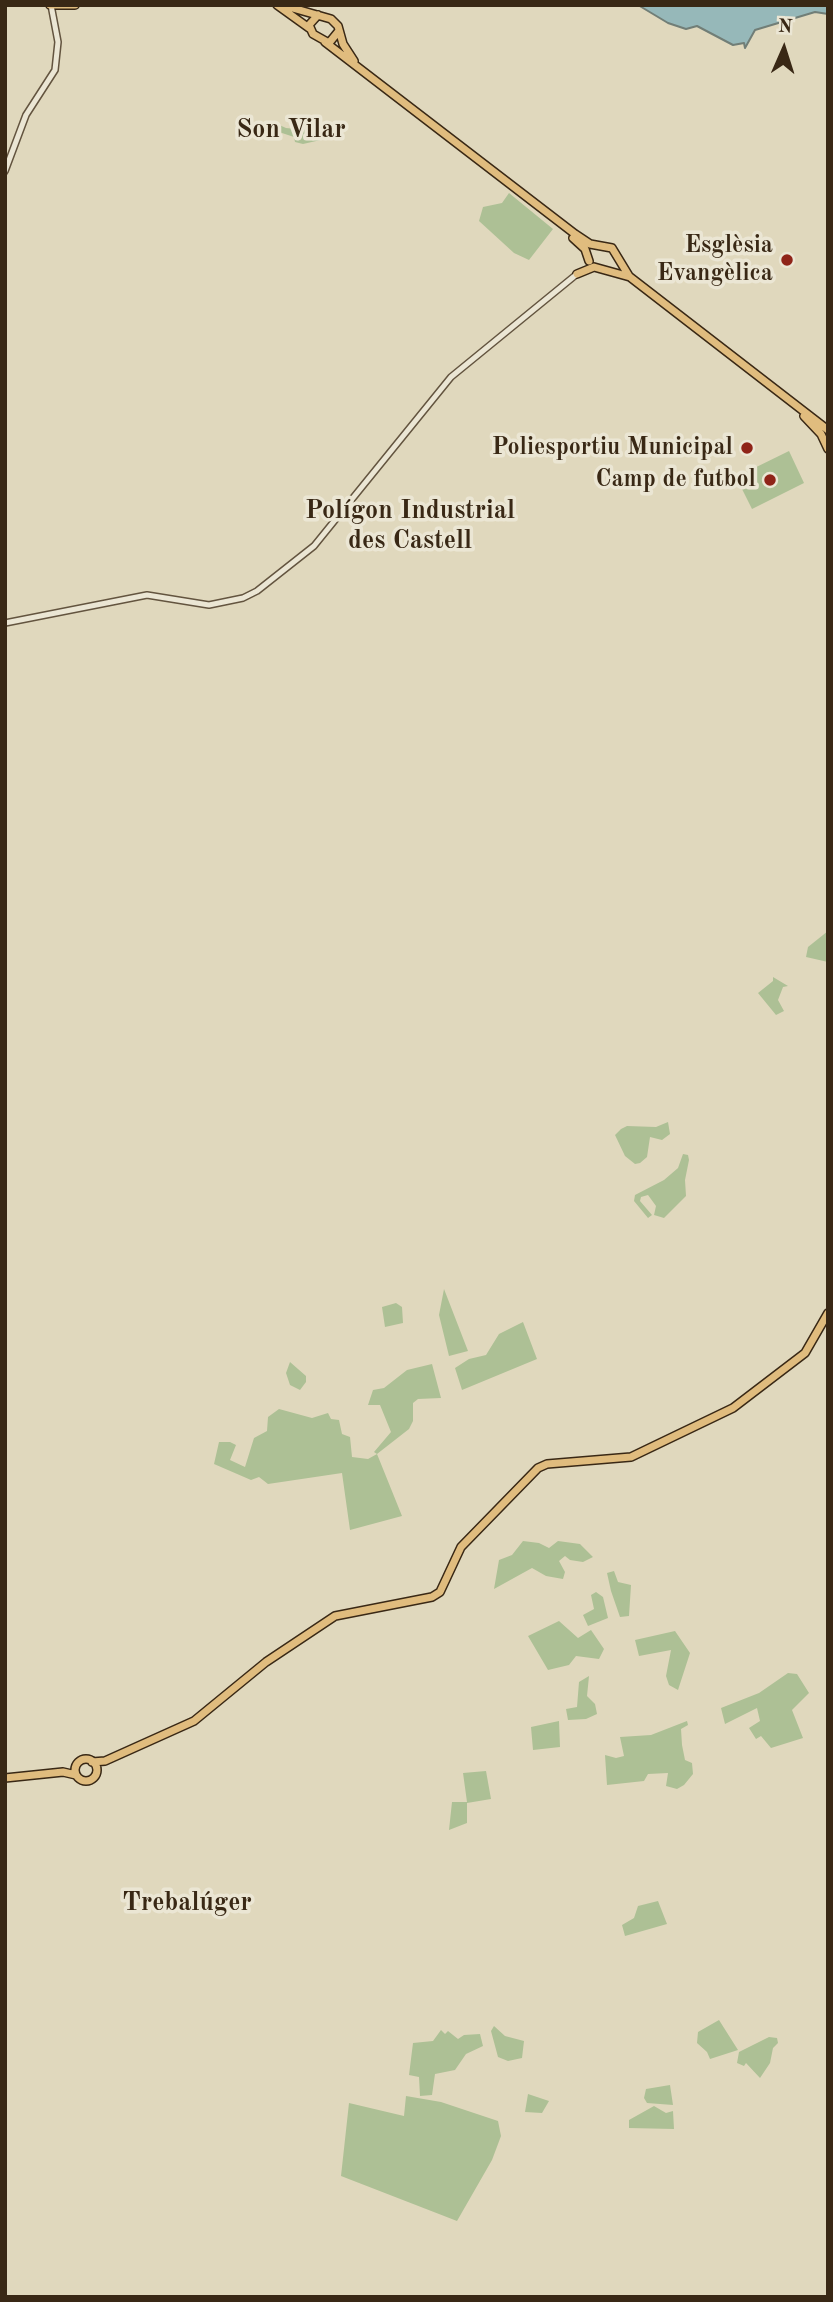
<!DOCTYPE html>
<html>
<head>
<meta charset="utf-8">
<style>
  body { margin:0 }
  #map { position:relative; width:833px; height:2302px; overflow:hidden; background:#e0d8bd; font-family:"Old Standard TT",serif }
  canvas { display:block }
  .frame { position:absolute; inset:0; border:7px solid #392815; pointer-events:none }
  .north { position:absolute; left:749px; top:14px; width:70px; height:70px; -webkit-text-stroke:5px #ebe6d4; paint-order:stroke; rotate:3deg; font-size:19px; font-weight:700; line-height:28px; text-align:center; color:#392815 }
  .north::after { content:''; display:block; margin:auto; width:24px; height:32px; background:#392815; clip-path:polygon(50% 0,100% 100%,50% 72%,0 100%) }
</style>
</head>
<body>
<div id="map">
<canvas width="833" height="2302"></canvas>
<div class="frame"></div>
<div class="north">N</div>
</div>
<script>
const g = document.querySelector('canvas').getContext('2d');
g.lineJoin = 'round';
function fill(path, color) {
  g.fillStyle = color;
  g.fill(path, 'evenodd');
}
function poly(rows) {
  const path = new Path2D();
  for (const r of rows) {
    if (r.length === 3) {
      path.moveTo(r[0] + r[2], r[1]);
      path.arc(r[0], r[1], r[2], 0, 2 * Math.PI);
      continue;
    }
    path.moveTo(r[0], r[1]);
    for (let i = 2; i < r.length; i += 2) path.lineTo(r[i], r[i + 1]);
  }
  return path;
}
function stroke(path, color, width, dash) {
  g.strokeStyle = color;
  g.lineWidth = width;
  g.lineCap = dash ? 'butt' : 'round';
  g.setLineDash(dash || []);
  g.stroke(path);
}
function drawText(font, color, halo, rows, align = 'center') {
  g.font = font + ' "Old Standard TT",serif';
  g.lineWidth = 7;
  g.setLineDash([]);
  g.textBaseline = 'middle';
  g.strokeStyle = halo;
  g.fillStyle = color;
  for (const [text, x, y, turn = 0] of rows) {
    g.save();
    g.translate(x, y);
    g.rotate((+turn || 0) * Math.PI / 180);
    g.textAlign = isNaN(turn) ? turn : align;
    if (halo) g.strokeText(text, 0, 0);
    g.fillText(text, 0, 0);
    g.restore();
  }
}
fill(poly([
  [277,124,286,128,327,132,328,135,325,139,303,144,295,142,294,137,279,132,275,126],
  [509,193,553,229,529,260,514,253,479,221,483,207,502,203],
  [789,451,804,483,752,509,736,477],
  [828,931,828,962,806,957,808,947],
  [773,977,788,986,783,987,778,1000,784,1011,776,1015,758,993,773,981],
  [668,1122,670,1134,662,1140,650,1137,647,1157,640,1163,635,1164,625,1156,615,1135,621,1129,627,1126,656,1127],
  [683,1154,688,1155,689,1160,685,1180,686,1196,664,1218,654,1215,656,1206,648,1195,641,1197,640,1201,652,1215,648,1218,634,1201,635,1195,664,1180,678,1168],
  [444,1289,468,1351,449,1356,439,1315],
  [396,1303,402,1307,403,1323,385,1327,382,1307],
  [523,1322,537,1359,462,1390,455,1368,469,1359,486,1355,499,1334],
  [290,1362,306,1376,306,1382,300,1390,290,1385,286,1373],
  [432,1364,441,1398,418,1399,413,1403,413,1421,409,1429,377,1454,402,1516,350,1530,342,1473,268,1484,259,1477,251,1480,214,1464,219,1442,230,1442,236,1445,230,1460,245,1467,254,1438,267,1431,268,1417,279,1409,312,1418,328,1413,331,1419,339,1420,342,1434,350,1437,352,1457,368,1459,377,1454,374,1452,391,1432,380,1405,368,1405,373,1390,384,1388,407,1370],
  [523,1541,539,1543,549,1548,558,1541,580,1544,593,1557,583,1562,570,1560,565,1556,559,1561,565,1572,563,1579,546,1576,532,1568,494,1589,499,1560,512,1555],
  [614,1571,618,1582,631,1585,629,1616,620,1617,611,1591,607,1573],
  [596,1592,603,1597,608,1618,588,1626,583,1615,594,1609,591,1595],
  [559,1621,578,1638,591,1630,604,1649,599,1659,576,1656,569,1665,548,1670,528,1636],
  [675,1631,690,1653,678,1690,669,1685,666,1676,671,1650,639,1656,635,1640],
  [788,1673,797,1674,809,1693,792,1710,803,1738,771,1748,761,1736,756,1739,749,1728,760,1721,757,1708,725,1724,721,1708,759,1693],
  [589,1676,587,1696,595,1704,597,1714,586,1719,568,1720,566,1709,577,1707,579,1682],
  [559,1721,560,1747,533,1750,531,1727],
  [687,1721,688,1725,681,1729,682,1745,685,1760,692,1763,693,1774,684,1785,677,1789,666,1786,668,1773,648,1774,644,1781,607,1785,605,1755,616,1758,624,1756,620,1737,651,1735],
  [486,1771,491,1799,467,1803,467,1823,449,1830,452,1802,467,1802,463,1773],
  [658,1901,667,1924,625,1936,622,1925,634,1918,638,1906],
  [719,2020,738,2050,710,2059,707,2052,697,2043,698,2032],
  [494,2026,505,2036,524,2041,522,2058,508,2061,498,2057,491,2031],
  [441,2030,445,2034,448,2031,458,2039,464,2035,480,2034,483,2046,466,2054,455,2070,435,2074,432,2095,420,2096,419,2077,409,2075,413,2043,433,2041],
  [769,2037,777,2038,778,2043,773,2048,770,2063,760,2078,746,2063,744,2066,737,2063,739,2052],
  [670,2085,673,2105,647,2103,644,2098,646,2089],
  [528,2094,549,2101,542,2113,525,2112],
  [406,2096,441,2102,498,2121,501,2136,492,2160,457,2221,341,2176,349,2103,404,2116],
  [654,2106,666,2113,673,2111,674,2129,629,2128,629,2120]
]), '#adc095');
const water = poly([
  [638,5,828,5,828,14,815,12,755,30,745,48,744,43,733,45,697,26,686,29,668,23,638,5]
]);
fill(water, '#96b8b9');
stroke(water, '#717e77', 2);
const minor = poly([
  [5,171,26,115,55,70,58,42,51,5],
  [5,623,147,595,209,605,243,598,257,591,314,546,451,377,577,274]
]);
const major = poly([
  [50,5,75,5],
  [277,5,309,28],
  [282,5,331,19,338,26,343,44,354,61],
  [318,15,309,25,313,34,329,43,338,32],
  [325,42,575,234,590,244,612,248,629,276],
  [573,238,585,249,589,261],
  [577,274,594,267,630,277,828,430],
  [804,416,821,434,828,449],
  [86,1770,11],
  [92,1762,105,1761,194,1721,266,1662,335,1616,432,1597,440,1592,461,1547,538,1468,547,1464,631,1457,733,1408,805,1353,828,1313],
  [5,1778,63,1772,76,1775]
]);
stroke(minor, '#63543f', 8);
stroke(major, '#392815', 10);
stroke(minor, '#ebe6d4', 5);
stroke(major, '#e0bc7e', 7);
for (const [x, y, r, color] of [
  [787,260,7,"#8f2418"],
  [747,448,7,"#8f2418"],
  [770,480,7,"#8f2418"]
]) {
  const dot = new Path2D();
  dot.arc(x, y, r, 0, 2 * Math.PI);
  g.fillStyle = color;
  g.fill(dot);
  stroke(dot, '#ebe6d4', 2.5);
}
drawText('bold 24px', '#392815', '#ebe6d4', [
  ["Esglèsia",773,246],
  ["Evangèlica",773,274],
  ["Poliesportiu Municipal",733,448],
  ["Camp de futbol",756,480]
], 'right');
drawText('bold 26px', '#392815', '#ebe6d4', [
  ["Son Vilar",291,130],
  ["Polígon Industrial",410,511],
  ["des Castell",410,541],
  ["Trebalúger",187,1903]
]);
</script>
</body>
</html>
